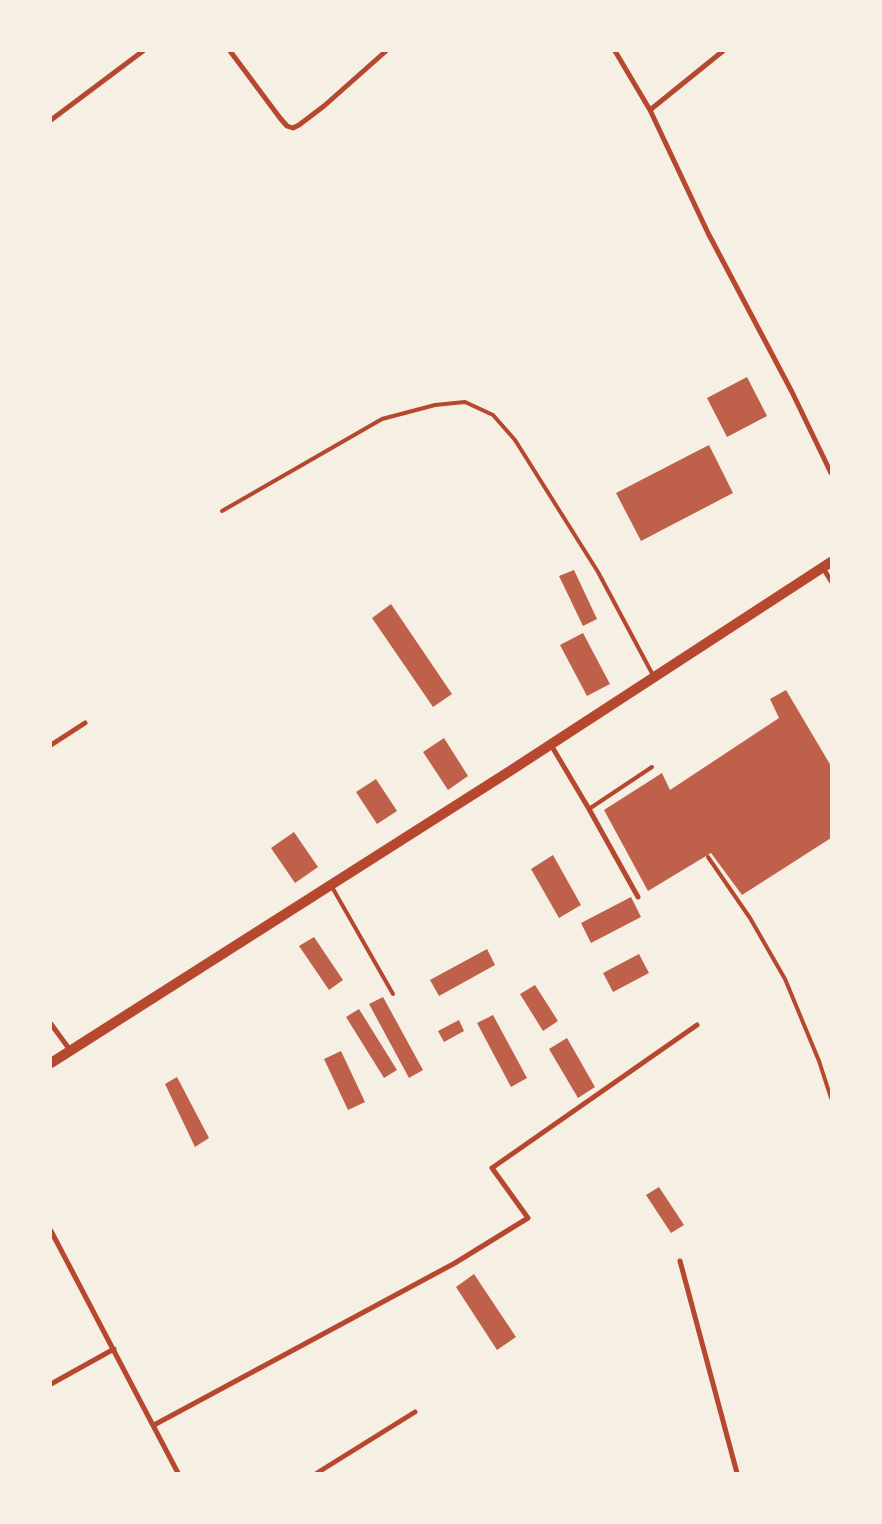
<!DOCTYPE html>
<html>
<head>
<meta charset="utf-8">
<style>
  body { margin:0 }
  #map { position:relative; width:882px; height:1524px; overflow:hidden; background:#f6efe4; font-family:Lora,serif }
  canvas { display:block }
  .frame { position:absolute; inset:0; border:52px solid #f6efe4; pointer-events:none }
</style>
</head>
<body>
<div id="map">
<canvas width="882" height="1524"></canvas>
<div class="frame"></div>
</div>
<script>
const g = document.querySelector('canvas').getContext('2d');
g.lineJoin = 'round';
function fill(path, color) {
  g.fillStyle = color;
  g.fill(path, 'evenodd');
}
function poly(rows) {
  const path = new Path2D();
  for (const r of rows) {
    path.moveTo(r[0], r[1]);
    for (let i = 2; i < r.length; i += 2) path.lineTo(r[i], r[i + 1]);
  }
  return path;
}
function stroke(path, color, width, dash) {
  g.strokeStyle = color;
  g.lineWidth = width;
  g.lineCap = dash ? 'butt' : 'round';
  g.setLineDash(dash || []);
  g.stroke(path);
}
fill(poly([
  [747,377,767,416,727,437,707,398],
  [709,445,733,493,641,541,616,493],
  [574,570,597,619,583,626,559,576],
  [391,604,452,694,433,707,372,618],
  [583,633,610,684,587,696,560,645],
  [786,690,831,766,831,838,742,895,711,853,648,891,604,810,662,773,670,790,779,718,770,699],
  [444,738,468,776,448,790,423,752],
  [376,779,397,811,377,824,356,792],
  [294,832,318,867,295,883,271,848],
  [553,855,581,905,559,918,531,869],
  [631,897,641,917,591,943,581,923],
  [314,937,343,980,329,990,299,946],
  [487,949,495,965,439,996,430,980],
  [639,954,649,973,613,992,603,973],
  [535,985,558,1021,543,1031,520,994],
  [383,997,423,1070,409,1078,369,1004],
  [359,1009,397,1070,384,1078,346,1017],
  [493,1015,527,1078,511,1087,477,1023],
  [459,1020,464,1031,444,1042,438,1031],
  [567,1038,595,1087,578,1098,549,1049],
  [341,1051,365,1102,348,1110,324,1059],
  [177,1077,209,1138,195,1147,165,1084],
  [659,1187,684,1225,671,1233,646,1195],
  [474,1274,516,1337,497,1350,456,1287]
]), '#bf614a');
stroke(poly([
  [222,511,382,419,435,405,465,402,493,415,515,440,598,572,654,677],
  [589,809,652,767],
  [708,857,750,918,785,979,819,1061,831,1098],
  [332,887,393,994]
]), '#b5482f', 4);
stroke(poly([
  [230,51,280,118,287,126,293,128,299,125,324,106,386,51],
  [615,51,650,110,708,233,792,392,831,473],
  [650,110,723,51],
  [51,120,143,51],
  [823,568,831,581],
  [51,745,85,723],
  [551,745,589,809,638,897],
  [51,1024,70,1050],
  [51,1231,178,1473],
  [680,1261,737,1473],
  [51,1384,114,1349],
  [154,1425,455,1263,528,1218,492,1168,697,1025],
  [317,1473,415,1412]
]), '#b5482f', 5);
stroke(poly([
  [51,1063,510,771,831,562]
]), '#b5482f', 10);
</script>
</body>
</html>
